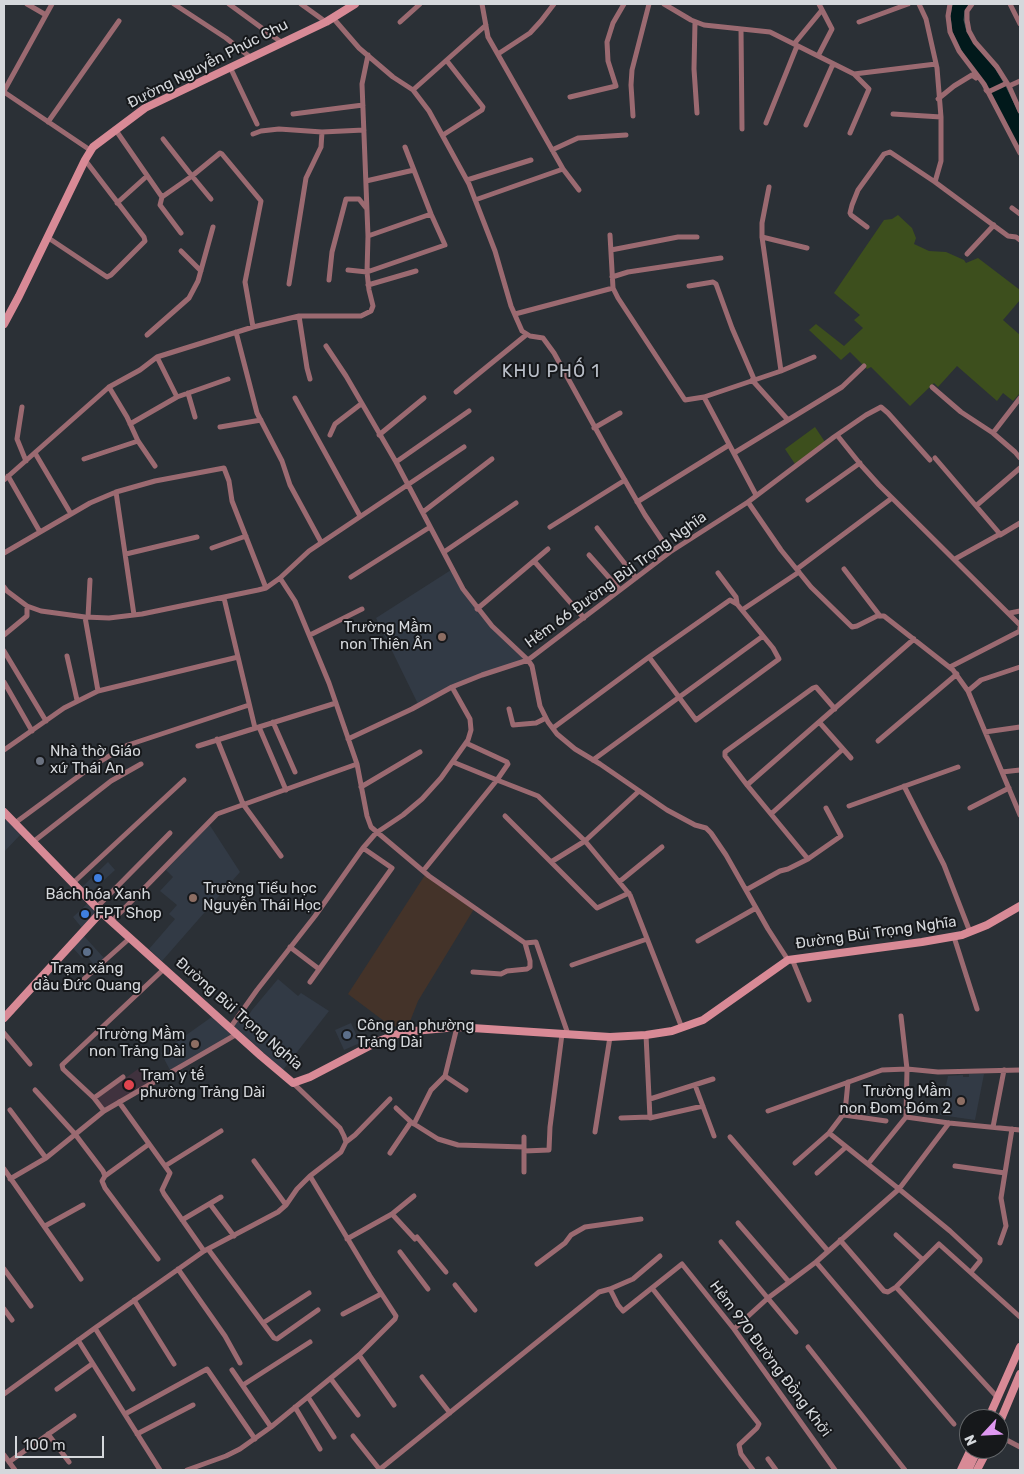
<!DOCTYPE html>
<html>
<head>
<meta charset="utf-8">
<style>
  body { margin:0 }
  #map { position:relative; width:1024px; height:1474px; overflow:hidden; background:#2b3036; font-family:Rubik,sans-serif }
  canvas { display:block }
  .frame { position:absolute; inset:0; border:5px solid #d5d8dc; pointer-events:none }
  .north { position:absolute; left:959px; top:1409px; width:50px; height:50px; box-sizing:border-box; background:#16181b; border:1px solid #626568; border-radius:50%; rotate:245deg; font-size:14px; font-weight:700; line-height:20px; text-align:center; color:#d5d8dc }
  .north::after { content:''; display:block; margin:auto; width:18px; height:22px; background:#df98f1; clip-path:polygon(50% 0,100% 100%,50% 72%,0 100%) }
  .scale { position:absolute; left:15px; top:1436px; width:89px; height:22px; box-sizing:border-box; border:2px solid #d5d8dc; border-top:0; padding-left:6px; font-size:15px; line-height:18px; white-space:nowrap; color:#d5d8dc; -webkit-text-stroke:4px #16181b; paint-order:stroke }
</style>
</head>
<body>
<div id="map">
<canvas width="1024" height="1474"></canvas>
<div class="frame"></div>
<div class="north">N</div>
<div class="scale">100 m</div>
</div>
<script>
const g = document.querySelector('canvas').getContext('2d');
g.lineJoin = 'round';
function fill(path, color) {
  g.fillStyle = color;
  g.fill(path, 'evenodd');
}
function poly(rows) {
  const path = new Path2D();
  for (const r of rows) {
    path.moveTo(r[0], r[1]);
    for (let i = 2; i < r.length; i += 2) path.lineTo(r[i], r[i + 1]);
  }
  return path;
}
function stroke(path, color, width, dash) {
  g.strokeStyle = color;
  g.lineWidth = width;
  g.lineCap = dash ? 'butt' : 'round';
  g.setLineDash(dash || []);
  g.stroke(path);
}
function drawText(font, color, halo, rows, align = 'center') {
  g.font = font + ' Rubik,sans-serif';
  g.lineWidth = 4;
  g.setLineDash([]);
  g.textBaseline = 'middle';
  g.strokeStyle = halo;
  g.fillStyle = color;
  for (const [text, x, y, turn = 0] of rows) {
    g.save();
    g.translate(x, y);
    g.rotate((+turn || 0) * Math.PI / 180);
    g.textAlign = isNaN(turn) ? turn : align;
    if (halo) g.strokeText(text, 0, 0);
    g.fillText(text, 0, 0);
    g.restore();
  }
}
fill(poly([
  [451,570,476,610,491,628,524,659,418,704,376,618],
  [6,819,21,834,4,852,4,821],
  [209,824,240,872,162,961,149,949,175,919,169,914,177,905,160,891,173,877,166,870],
  [108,862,115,870,89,894,82,887],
  [88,903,97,912,82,928,73,917],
  [84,936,104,958,95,966,86,955,82,958,73,948],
  [278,979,298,996,301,993,329,1011,283,1070,234,1026,240,1017,245,1021,252,1010],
  [213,1016,232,1034,170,1070,161,1053],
  [351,1023,360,1043,344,1050,335,1030],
  [969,1074,984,1074,975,1120,940,1115,948,1076,963,1075,963,1077,969,1077]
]), '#323a45');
fill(poly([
  [425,875,474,909,418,1001,409,1024,392,1027,348,994]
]), '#443329');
fill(poly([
  [141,1067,150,1082,105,1108,97,1098]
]), '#40323e');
fill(poly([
  [898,215,912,228,916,238,914,244,929,251,946,252,964,260,966,263,978,258,1020,290,1020,300,1003,320,1020,335,1020,393,1013,401,1003,393,997,401,957,366,938,387,934,383,910,406,871,367,867,369,850,352,841,360,809,330,816,324,844,346,863,328,854,320,860,315,834,293,884,220,892,219],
  [815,427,825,442,795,464,785,449]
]), '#3d4f1d');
const water = poly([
  [952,4,970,4,965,11,964,20,967,32,995,68,1006,86,1020,115,1020,149,961,50,952,32,950,16,952,4]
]);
fill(water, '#01191b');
stroke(water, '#415255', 1);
stroke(poly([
  [27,4,46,15],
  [174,4,226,38,250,57],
  [229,4,281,42],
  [301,4,326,22],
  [482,4,488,37,563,169,579,190],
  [664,4,691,20,704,25,770,32,854,74,936,64],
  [919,4,926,19,937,68,941,117,941,161,935,182],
  [950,4,948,16,950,32,959,51,984,84,1020,153],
  [972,4,967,11,967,20,969,31,975,42,997,67,1009,86,1020,111],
  [1010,4,1020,24],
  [333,18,359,48,393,77,413,90,429,111,469,184,495,251,511,306,522,331,530,336,543,338,554,353,608,451,645,515,670,552],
  [400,22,420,4],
  [695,22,694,69,697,113],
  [859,22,908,4],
  [741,29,742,129],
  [794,44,822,10],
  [498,54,530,33,541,21,554,4],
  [818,56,832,29,819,4],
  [230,67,257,124],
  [1009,86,1020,81],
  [413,90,486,25],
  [986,90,988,92,1007,83],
  [4,91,52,4],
  [4,92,90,150],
  [570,97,616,86,608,61,607,42,613,23,624,4],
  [938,99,954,86,972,75,976,78],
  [293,114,363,105],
  [893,114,941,117],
  [633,116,631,85,632,70,649,4],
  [48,122,119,21],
  [766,123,797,46],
  [806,125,833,64],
  [115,129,162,197],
  [850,133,869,89,854,74],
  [253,134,261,131,279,129,322,132,364,130],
  [443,135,482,110,483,107,447,61],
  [163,139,192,176,220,153,222,154,261,201,245,282,253,327],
  [552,150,578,138,626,135],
  [467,180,531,160],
  [366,181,414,170],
  [475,200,563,169],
  [117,203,147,176],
  [1012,208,1020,214],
  [867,227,851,215,850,213,852,205,858,190,884,154,890,152,935,182,1008,236,1016,237,1020,240],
  [181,233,160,205,162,197,192,176,211,199],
  [610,235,613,288,618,298,685,400,704,397,781,371,762,237,762,223,769,187],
  [368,236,431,214],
  [47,237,107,277,111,275,145,241,144,237,85,160],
  [762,237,807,248],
  [611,250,678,237,697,237],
  [181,251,201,271],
  [967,254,994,225],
  [348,270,367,272,445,245,431,214,405,147],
  [612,277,628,272,721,258],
  [329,280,332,252,346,199,359,199,367,209],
  [289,284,306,178,321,147,322,132],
  [368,285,416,271],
  [689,286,713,282,716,284,732,328,754,379],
  [515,314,613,288],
  [299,316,307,368,310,379],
  [236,332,257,413,282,461,290,485,321,542],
  [147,335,189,298,198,281,213,227],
  [326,346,346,376,396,462,463,589,492,626,528,660,532,666,540,706,548,722,557,734,575,749,600,764,667,810,695,825,706,828,711,833,726,855,768,929,788,960],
  [157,357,177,397,228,379],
  [781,371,814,357],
  [752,380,788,420],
  [109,387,127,417,138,441,155,466],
  [932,387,961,412,993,433,1015,452,1020,458],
  [456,392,526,335],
  [188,393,195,417],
  [704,397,756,495],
  [295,398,360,516],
  [22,407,17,439,26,461],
  [130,424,177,397],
  [220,427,261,420],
  [594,428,620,413],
  [993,433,1020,398],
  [330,435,335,424,361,404],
  [379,435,424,398],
  [837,435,861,465,879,485,1020,625],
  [35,453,71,514],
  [734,453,842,387,864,366],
  [935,458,1000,534,955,559],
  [84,459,138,441],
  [396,462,469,411],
  [8,476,40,532],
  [4,480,109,387,140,370,157,357,253,327,299,316,361,316,371,311,373,306,369,290,367,272,368,236,362,84,368,55],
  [116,492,134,615],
  [808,500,860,463],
  [637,502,729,445],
  [748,502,834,437,866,415,881,407,888,413,930,460],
  [977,505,1020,468],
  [423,512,492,459],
  [550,527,625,480],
  [597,528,636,578],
  [1000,535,1020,523],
  [212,548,246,536],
  [444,552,516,503],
  [4,553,90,503,116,492,155,481,224,468,229,481,232,501,266,588],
  [126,554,197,537],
  [589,555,620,590],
  [534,561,584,618],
  [797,569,892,498],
  [844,569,880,616],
  [718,573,736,597,737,603],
  [351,577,430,527],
  [280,578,295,601,329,683,357,764,367,816,371,827,429,876,525,943,536,942,568,1034],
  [4,587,7,591,27,606,41,611,85,617,109,618,142,614,258,590,266,588,280,578,309,551,464,447],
  [224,598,238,657],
  [477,609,548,549],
  [742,610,799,572],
  [1010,613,1020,611],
  [85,617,98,691],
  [88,617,90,580],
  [4,635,27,616,27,606],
  [310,635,362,609],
  [4,651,46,721],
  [67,656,77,700],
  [950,667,1020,631,1020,628],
  [4,682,32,731],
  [968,691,981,680,1020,667],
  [509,709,513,725,536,723,546,718],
  [273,722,295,772],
  [820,723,851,758],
  [259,727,286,790],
  [553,728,649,657,730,600,737,604,773,648,779,659,696,720,649,657],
  [985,732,1020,727],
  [217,739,243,804,281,856],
  [348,739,412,709,452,687,482,675,528,660,670,552,748,502,781,550,811,587,852,627,857,626,877,616,884,616,953,670,968,691,1020,815],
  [878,741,957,674],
  [198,746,336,703],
  [4,750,64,708,98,691,238,657,255,728],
  [593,760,763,636],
  [453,762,497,780,538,796,585,841,630,895,682,1028],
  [1002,772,1020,770],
  [747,785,914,639],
  [904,786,944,865,970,932],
  [361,787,420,752],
  [849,806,958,767],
  [970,808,1009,788],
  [771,814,843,749],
  [505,816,597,908,629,893],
  [15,823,87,770,117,751,128,745,249,705],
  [33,842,111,781,141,764],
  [808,859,841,836,826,808],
  [551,862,585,841,638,792],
  [423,871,497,780,508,764,507,762,466,743],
  [619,882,662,847],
  [73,883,184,780],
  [746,890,780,871,788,869,808,859,747,785,725,756,725,752,813,688,816,687,835,709],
  [97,907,170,833],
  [112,921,217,814,357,764],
  [954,937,977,1009],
  [698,941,756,908],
  [290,947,319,969],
  [792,959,809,1000],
  [572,965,647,939],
  [473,972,501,974,507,971,527,969,530,967,530,961,525,943],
  [84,979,130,938],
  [310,982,392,868,363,848],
  [230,1028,257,990,315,916,363,848,376,833,403,815,422,799,441,778,468,740,471,730,470,719,452,687],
  [4,1033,30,1064],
  [646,1035,650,1118,703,1106],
  [445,1076,466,1090],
  [695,1085,714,1136],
  [35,1090,75,1134,103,1171,105,1176,102,1181,105,1188,158,1259],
  [94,1098,123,1077],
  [650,1099,713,1079],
  [119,1102,170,1173,162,1190,164,1194,204,1251],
  [396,1108,411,1122,438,1139,458,1145,524,1147],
  [10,1110,46,1158],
  [104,1111,94,1098,63,1069,62,1065,165,968],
  [768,1111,882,1070,907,1069,938,1072,1020,1070],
  [844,1115,886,1121],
  [906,1117,949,1123,1020,1130],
  [621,1118,649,1117],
  [414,1124,431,1090,445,1076,457,1027],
  [993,1127,1004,1070],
  [595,1132,610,1037],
  [829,1133,899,1189,949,1123],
  [524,1137,524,1172],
  [730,1137,828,1251],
  [346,1142,355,1135,390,1099],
  [524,1151,549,1150,550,1127,562,1034],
  [390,1153,411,1122],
  [254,1161,286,1205],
  [795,1163,829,1133,845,1112,848,1082],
  [868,1164,906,1117,907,1069,901,1016],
  [165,1166,221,1131],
  [955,1166,1005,1173],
  [4,1169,81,1279],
  [817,1173,846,1147],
  [105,1176,149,1144],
  [10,1179,46,1158,104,1111,237,1034],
  [210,1204,234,1236],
  [392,1214,414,1196],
  [182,1220,221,1197],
  [738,1223,789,1282],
  [45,1226,83,1205],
  [896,1235,923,1260],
  [417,1237,446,1272],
  [347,1239,392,1214,415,1239],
  [840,1240,884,1291,888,1292,896,1287,939,1244,1020,1317],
  [721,1242,796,1332],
  [1000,1243,1006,1226,1001,1198,1012,1129],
  [208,1249,274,1338,277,1339,318,1310],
  [400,1252,428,1289],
  [816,1262,954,1424],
  [537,1264,565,1243,571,1235,585,1227,641,1219],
  [4,1269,31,1306],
  [178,1269,225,1336,240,1363],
  [455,1285,475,1310],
  [896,1287,998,1398],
  [652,1288,759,1424,757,1428,739,1445,741,1454,753,1470],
  [610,1289,633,1279,660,1256],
  [134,1300,174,1364],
  [4,1309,12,1320],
  [343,1314,381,1294],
  [263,1323,309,1293],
  [95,1328,133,1389],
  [734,1329,768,1298,816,1262,899,1189,950,1231,980,1259,980,1261,971,1272],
  [78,1340,160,1470],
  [808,1347,905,1470],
  [359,1355,394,1405],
  [232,1370,271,1427],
  [422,1377,450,1413],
  [331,1379,358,1415],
  [243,1385,310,1342],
  [57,1389,92,1364],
  [4,1394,95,1328,204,1251,278,1212,286,1205,297,1189,310,1176],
  [308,1397,334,1437],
  [295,1407,320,1449],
  [125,1414,207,1369,255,1439],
  [48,1434,69,1462],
  [137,1434,193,1405],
  [353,1436,380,1470],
  [999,1436,1020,1447],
  [4,1455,15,1470],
  [768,1459,776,1470],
  [9,1462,74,1416],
  [187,1470,226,1456,240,1449,271,1427,359,1355,395,1319,396,1316,370,1276,310,1176,341,1152,346,1142,344,1136,340,1128,293,1083],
  [379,1470,599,1292,610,1289,618,1305,623,1311,682,1264,734,1329,835,1470]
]), '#9b6a71', 5);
stroke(poly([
  [4,324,19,296,85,160,93,147,145,108,326,22,355,4],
  [4,812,101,912,261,1056,293,1083,310,1077,379,1041,403,1032,457,1027,610,1037,646,1035,672,1031,703,1020,788,960,922,942,962,935,987,925,1020,906],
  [4,1018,101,912],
  [988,1419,1020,1347],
  [999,1424,1020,1374],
  [961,1470,971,1449],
  [968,1470,978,1449],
  [977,1470,988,1449]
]), '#d88a96', 8);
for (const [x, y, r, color] of [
  [442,637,5,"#8d6e63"],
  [40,761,5,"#6b7280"],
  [98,878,5,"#3f7fe0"],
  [193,898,5,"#8d6e63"],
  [85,914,5,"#3f7fe0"],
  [87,952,5,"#5c6f8a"],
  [347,1035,5,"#5c6f8a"],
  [195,1044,5,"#8d6e63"],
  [129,1085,6,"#e0444e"],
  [961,1101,5,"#8d6e63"]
]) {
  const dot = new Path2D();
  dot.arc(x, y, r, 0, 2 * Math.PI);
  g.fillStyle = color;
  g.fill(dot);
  stroke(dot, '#16181b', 2);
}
drawText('15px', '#d5d8dc', '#16181b', [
  ["Đường Nguyễn Phúc Chu",208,64,-27],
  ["Hẻm 66 Đường Bùi Trọng Nghĩa",616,580,-36],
  ["Đường Bùi Trọng Nghĩa",876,933,-8],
  ["Đường Bùi Trọng Nghĩa",239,1014,41],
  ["Hẻm 970 Đường Đồng Khởi",770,1359,53]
]);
drawText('15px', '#d5d8dc', '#16181b', [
  ["Trường Mầm",432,628,"right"],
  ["non Thiên Ân",432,645,"right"],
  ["Nhà thờ Giáo",50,752],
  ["xứ Thái An",50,769],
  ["Trường Tiểu học",203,889],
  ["Nguyễn Thái Học",203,906],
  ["Bách hóa Xanh",98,895,"center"],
  ["FPT Shop",95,914],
  ["Trạm xăng",87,969,"center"],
  ["dầu Đức Quang",87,986,"center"],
  ["Công an phường",357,1026],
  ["Trảng Dài",357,1043],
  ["Trường Mầm",185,1035,"right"],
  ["non Trảng Dài",185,1052,"right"],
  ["Trạm y tế",140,1076],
  ["phường Trảng Dài",140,1093],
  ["Trường Mầm",951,1092,"right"],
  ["non Đom Đóm 2",951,1109,"right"]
], 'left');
g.letterSpacing = '1px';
drawText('18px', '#b9bec7', '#16181b', [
  ["KHU PHỐ 1",551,372]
]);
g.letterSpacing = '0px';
</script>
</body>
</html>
